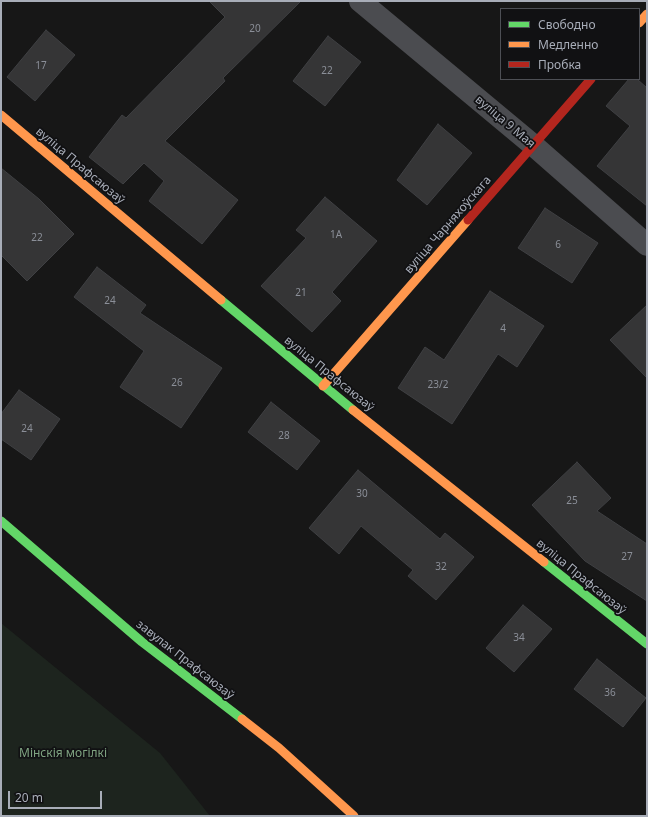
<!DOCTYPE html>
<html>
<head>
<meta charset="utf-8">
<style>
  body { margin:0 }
  #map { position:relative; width:648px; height:817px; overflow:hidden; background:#171717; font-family:"Noto Sans",sans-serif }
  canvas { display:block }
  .frame { position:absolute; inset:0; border:2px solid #a8adb8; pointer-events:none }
  .legend { position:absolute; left:500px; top:8px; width:140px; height:72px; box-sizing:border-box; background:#111113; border:1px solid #4d4f55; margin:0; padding:5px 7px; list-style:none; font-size:12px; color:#a8adb8 }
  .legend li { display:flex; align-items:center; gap:8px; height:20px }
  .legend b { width:20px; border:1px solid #4d4f55 }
  .scale { position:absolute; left:8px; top:791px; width:94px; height:18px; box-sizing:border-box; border:2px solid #a8adb8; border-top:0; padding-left:5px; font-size:12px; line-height:14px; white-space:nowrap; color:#a8adb8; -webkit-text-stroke:3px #111113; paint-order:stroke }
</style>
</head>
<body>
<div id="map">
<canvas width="648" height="817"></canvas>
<div class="frame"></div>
<ul class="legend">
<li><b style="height:5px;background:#63d668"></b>Свободно</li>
<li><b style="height:5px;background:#ff974d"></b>Медленно</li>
<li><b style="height:5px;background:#b3261e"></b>Пробка</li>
</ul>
<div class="scale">20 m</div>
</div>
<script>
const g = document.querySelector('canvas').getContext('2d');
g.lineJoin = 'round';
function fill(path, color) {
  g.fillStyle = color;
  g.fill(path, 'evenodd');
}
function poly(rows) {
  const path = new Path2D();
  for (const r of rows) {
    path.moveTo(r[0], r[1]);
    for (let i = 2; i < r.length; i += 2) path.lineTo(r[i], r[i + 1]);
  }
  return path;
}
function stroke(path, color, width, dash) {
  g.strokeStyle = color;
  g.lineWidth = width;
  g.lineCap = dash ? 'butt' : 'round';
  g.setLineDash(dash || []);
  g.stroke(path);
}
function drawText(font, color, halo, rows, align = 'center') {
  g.font = font + ' "Noto Sans",sans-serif';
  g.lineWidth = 3.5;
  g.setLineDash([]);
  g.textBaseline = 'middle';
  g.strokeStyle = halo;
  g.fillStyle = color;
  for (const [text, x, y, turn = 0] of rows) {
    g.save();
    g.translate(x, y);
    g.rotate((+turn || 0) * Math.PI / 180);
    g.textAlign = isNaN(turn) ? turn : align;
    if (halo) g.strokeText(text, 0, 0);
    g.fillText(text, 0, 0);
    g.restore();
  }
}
fill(poly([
  [1,623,160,753,210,816,1,816]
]), '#1d241e');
const building = poly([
  [209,1,301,1,223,78,225,81,165,141,238,200,202,244,149,201,164,181,144,163,123,184,89,157,122,115,126,118,225,17,209,1],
  [46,30,75,55,35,101,7,77,46,30],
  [328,36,361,62,325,106,293,81,328,36],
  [629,79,637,79,647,88,647,206,597,166,630,126,606,106,629,79],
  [438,124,472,153,427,205,397,180,438,124],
  [1,168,39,199,74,234,27,281,1,255,1,168],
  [325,197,377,241,332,292,341,301,312,332,261,286,306,238,296,230,325,197],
  [545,208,598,243,572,283,518,248,545,208],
  [97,267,146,305,140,313,222,368,181,428,120,387,144,351,74,297,97,267],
  [490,291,544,326,517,367,498,354,452,424,398,388,425,347,444,360,490,291],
  [647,305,647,378,610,340,647,305],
  [19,390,60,419,31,460,1,439,1,414,19,390],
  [271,402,320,441,297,470,248,432,271,402],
  [577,462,611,498,597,511,647,544,647,601,585,561,532,505,577,462],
  [358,470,440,539,445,533,474,557,436,600,408,576,413,570,361,526,339,554,309,528,358,470],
  [523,605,552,629,514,672,486,648,523,605],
  [597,659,646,698,623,727,574,689,597,659]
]);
fill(building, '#353536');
stroke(building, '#3f4043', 1);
stroke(poly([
  [360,1,533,145,647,245]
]), '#4b4c50', 22);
stroke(poly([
  [221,300,353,410],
  [1,521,142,642,242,719],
  [544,562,647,644]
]), '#63d668', 9);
stroke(poly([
  [639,23,647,14],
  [1,115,221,300],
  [323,386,468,220],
  [353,410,544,562],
  [242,719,279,748,354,816]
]), '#ff974d', 9);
stroke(poly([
  [468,220,591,79]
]), '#b3261e', 9);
drawText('10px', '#8b8f98', null, [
  ["20",255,29],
  ["17",41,66],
  ["22",327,71],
  ["1А",336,235],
  ["22",37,238],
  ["6",558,245],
  ["21",301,293],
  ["24",110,301],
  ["4",503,329],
  ["26",177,383],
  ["23/2",438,385],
  ["24",27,429],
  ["28",284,436],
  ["30",362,494],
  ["25",572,501],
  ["27",627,557],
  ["32",441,567],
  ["34",519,638],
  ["36",610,693]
]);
drawText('12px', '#a8adb8', '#111113', [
  ["вуліца 9 Мая",505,122,40],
  ["вуліца Прафсаюзаў",80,166,40],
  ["вуліца Чарняхоўскага",448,225,-49],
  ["вуліца Прафсаюзаў",329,374,39],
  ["вуліца Прафсаюзаў",581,577,39],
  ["завулак Прафсаюзаў",185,660,38]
]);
drawText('12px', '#7fa381', '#111113', [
  ["Мінскія могілкі",63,754]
]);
</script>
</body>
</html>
